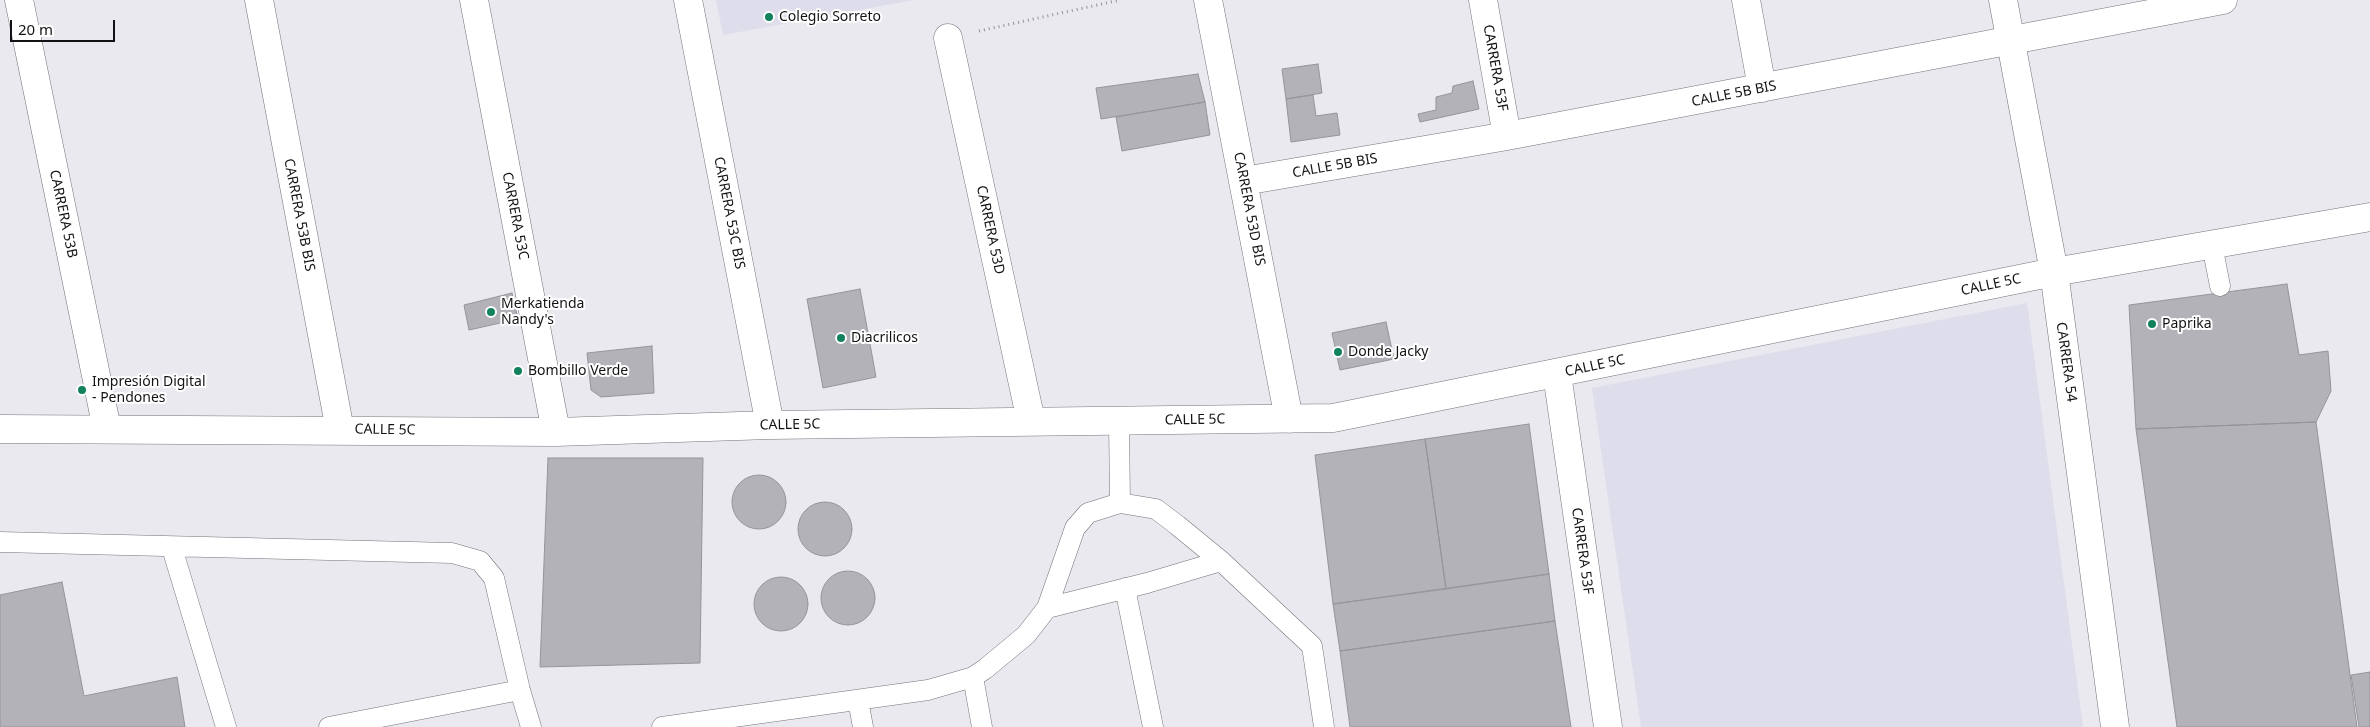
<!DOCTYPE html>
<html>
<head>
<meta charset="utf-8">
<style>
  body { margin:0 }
  #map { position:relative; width:2370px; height:727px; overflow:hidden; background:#eae9ef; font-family:"Noto Sans",sans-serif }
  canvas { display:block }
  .scale { position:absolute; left:10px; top:20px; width:105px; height:22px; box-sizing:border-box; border:2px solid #131315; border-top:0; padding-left:6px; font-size:15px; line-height:18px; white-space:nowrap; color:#131315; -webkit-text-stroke:4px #fff; paint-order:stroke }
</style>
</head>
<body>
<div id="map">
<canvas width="2370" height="727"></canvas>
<div class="scale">20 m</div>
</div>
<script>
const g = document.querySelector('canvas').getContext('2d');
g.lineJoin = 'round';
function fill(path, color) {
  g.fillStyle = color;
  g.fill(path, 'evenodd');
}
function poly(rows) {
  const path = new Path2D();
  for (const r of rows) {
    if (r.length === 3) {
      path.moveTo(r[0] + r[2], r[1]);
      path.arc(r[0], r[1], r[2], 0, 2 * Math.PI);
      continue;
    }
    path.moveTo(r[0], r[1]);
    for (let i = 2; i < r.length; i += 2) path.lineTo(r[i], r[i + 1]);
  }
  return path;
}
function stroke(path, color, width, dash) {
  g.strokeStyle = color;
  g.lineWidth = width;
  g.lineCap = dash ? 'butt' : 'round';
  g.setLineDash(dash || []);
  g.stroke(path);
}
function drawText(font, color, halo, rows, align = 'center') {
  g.font = font + ' "Noto Sans",sans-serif';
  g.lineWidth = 4;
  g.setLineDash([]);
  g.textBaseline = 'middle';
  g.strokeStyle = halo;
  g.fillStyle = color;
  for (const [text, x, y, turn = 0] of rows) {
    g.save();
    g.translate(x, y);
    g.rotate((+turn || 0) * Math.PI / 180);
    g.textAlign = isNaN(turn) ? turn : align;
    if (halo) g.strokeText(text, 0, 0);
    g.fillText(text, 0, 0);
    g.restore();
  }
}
fill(poly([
  [716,0,914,0,723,35],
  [2027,303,2083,727,1641,727,1592,388]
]), '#deddeb');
const building = poly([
  [1318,64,1322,93,1286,99,1282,69,1318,64],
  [1198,74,1205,102,1101,119,1096,88,1198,74],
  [1473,81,1479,109,1420,122,1418,114,1436,110,1436,97,1452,93,1453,86,1473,81],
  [1313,95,1316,116,1337,113,1340,135,1291,142,1286,99,1313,95],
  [1205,102,1210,135,1122,151,1116,117,1205,102],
  [2287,284,2299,355,2328,351,2331,391,2316,422,2136,429,2129,305,2287,284],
  [860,289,876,377,823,388,807,299,860,289],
  [512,293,518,319,469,330,464,305,512,293],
  [1386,322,1394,359,1340,370,1332,333,1386,322],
  [652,346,654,393,601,397,591,390,587,353,652,346],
  [2316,422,2357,727,2177,727,2136,429,2316,422],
  [1529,424,1549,574,1446,589,1425,439,1529,424],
  [1425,439,1446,589,1333,604,1315,455,1425,439],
  [548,458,703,458,700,663,540,667,548,458],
  [759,502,27],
  [825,529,27],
  [848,598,27],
  [1549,574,1555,621,1340,651,1333,604,1549,574],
  [781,604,27],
  [62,582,84,696,177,677,185,727,0,727,0,595,62,582],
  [1555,621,1571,727,1350,727,1340,651,1555,621],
  [2370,672,2370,727,2359,727,2351,675,2370,672]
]);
fill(building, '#b3b2b9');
stroke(building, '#95949a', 1);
const lane = poly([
  [2212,245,2220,286],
  [1119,421,1120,503],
  [0,542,452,553,480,561,494,578,520,690,531,727],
  [172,548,226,727],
  [1125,588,1153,727],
  [1047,608,1147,583,1221,561],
  [973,677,982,727],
  [858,700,863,727],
  [329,727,520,690],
  [662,727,928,690,973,677,985,669,1026,635,1047,608,1075,528,1088,513,1120,503,1156,509,1177,525,1221,561,1312,646,1324,727]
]);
const street = poly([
  [19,0,107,429],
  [259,0,340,430],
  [474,0,556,432],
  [688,0,770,425],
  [1208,0,1289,419],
  [1483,0,1507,136],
  [1746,0,1762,88],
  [948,38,1031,421],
  [1244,181,1507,136,2223,0],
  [1557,374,1608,727],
  [0,429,556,432,770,425,1333,418,2054,272,2370,217]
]);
const secondary = poly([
  [2003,0,2054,272,2115,727]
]);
stroke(lane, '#747379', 21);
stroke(street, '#747379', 29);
stroke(secondary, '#747379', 29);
stroke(poly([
  [979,31,1120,0]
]), '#939296', 3, [1, 4]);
stroke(lane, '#fff', 20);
stroke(street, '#fff', 28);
stroke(secondary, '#fff', 28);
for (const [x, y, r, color] of [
  [769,17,5,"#11815e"],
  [491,312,5,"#11815e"],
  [2152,324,5,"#11815e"],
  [841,338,5,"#11815e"],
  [1338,352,5,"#11815e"],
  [518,371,5,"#11815e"],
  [82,390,5,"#11815e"]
]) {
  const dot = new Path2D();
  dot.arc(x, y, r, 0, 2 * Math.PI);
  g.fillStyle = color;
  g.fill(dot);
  stroke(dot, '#fff', 2);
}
drawText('14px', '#131315', '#fff', [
  ["Colegio Sorreto",779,17],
  ["Merkatienda",501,304],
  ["Nandy's",501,320],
  ["Paprika",2162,324],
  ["Diacrilicos",851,338],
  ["Donde Jacky",1348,352],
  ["Bombillo Verde",528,371],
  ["Impresión Digital",92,382],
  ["- Pendones",92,398]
], 'left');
drawText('14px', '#131315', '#fff', [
  ["CARRERA 53F",1495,68,80],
  ["CALLE 5B BIS",1734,94,-11],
  ["CALLE 5B BIS",1335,166,-10],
  ["CARRERA 53D BIS",1249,209,79],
  ["CARRERA 53C BIS",729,213,79],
  ["CARRERA 53B",63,214,78],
  ["CARRERA 53B BIS",299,215,79],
  ["CARRERA 53C",515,216,79],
  ["CARRERA 53D",990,230,78],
  ["CALLE 5C",1991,285,-12],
  ["CARRERA 54",2066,362,82],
  ["CALLE 5C",1595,366,-12],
  ["CALLE 5C",1195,420,-1],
  ["CALLE 5C",790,425,-1],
  ["CALLE 5C",385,430,1],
  ["CARRERA 53F",1582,551,82]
]);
</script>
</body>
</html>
